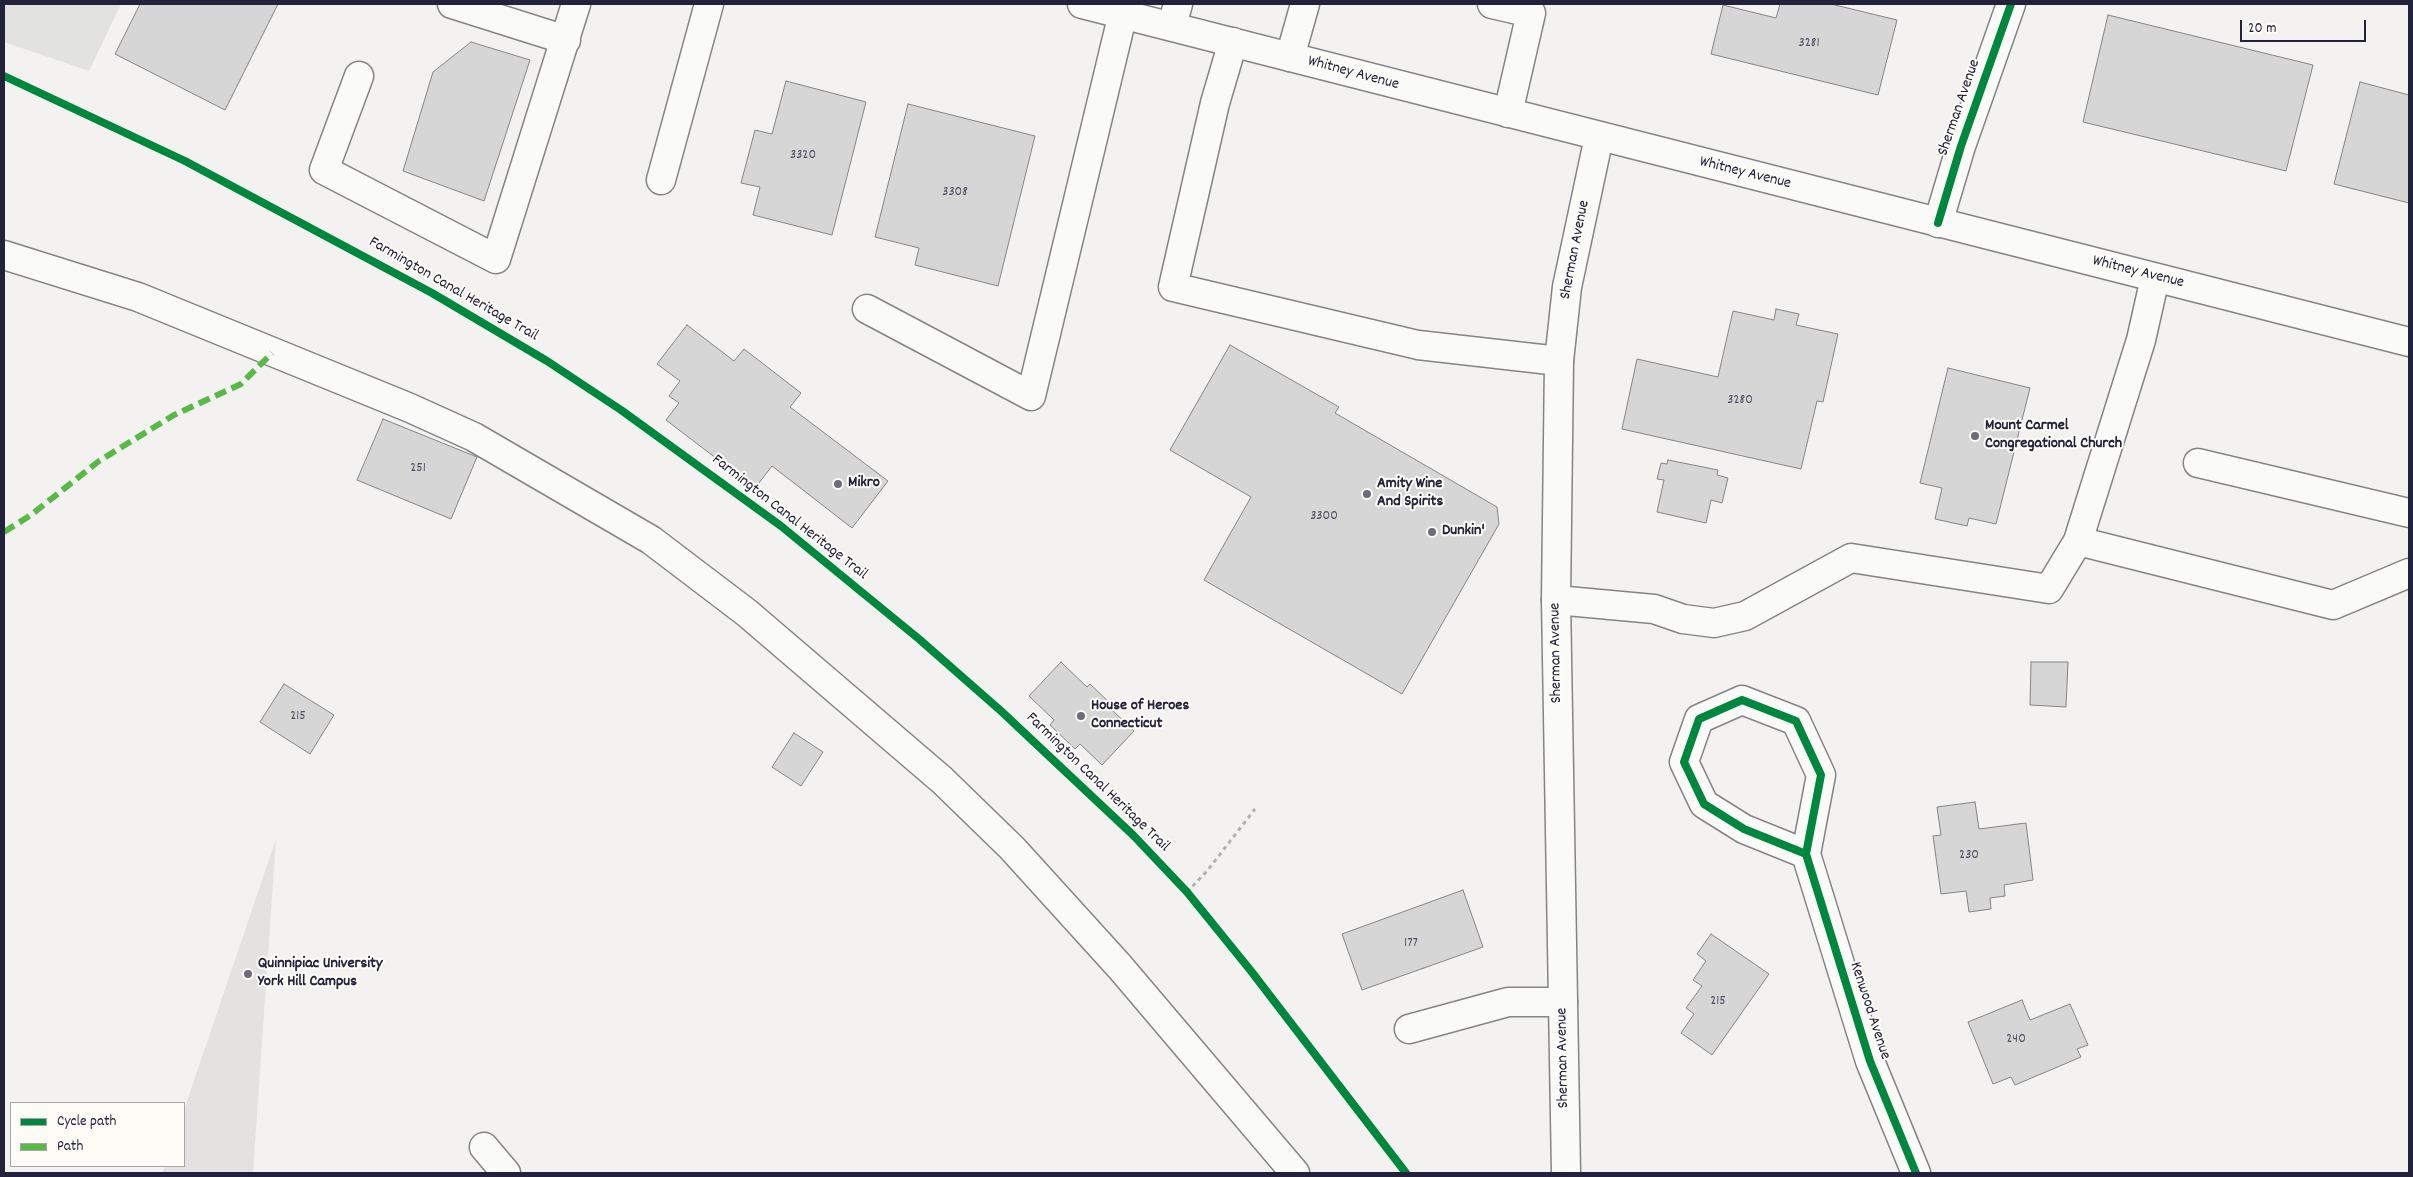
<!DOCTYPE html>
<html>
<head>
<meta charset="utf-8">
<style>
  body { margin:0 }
  #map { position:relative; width:2413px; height:1177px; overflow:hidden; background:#f3f2f0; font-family:Dekko,sans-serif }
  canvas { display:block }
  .frame { position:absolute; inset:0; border:5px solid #22223b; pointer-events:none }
  .legend { position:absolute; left:10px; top:1102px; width:175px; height:65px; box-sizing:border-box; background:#fdfcf7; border:1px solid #a5a5ac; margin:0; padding:6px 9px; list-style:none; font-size:15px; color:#22223b }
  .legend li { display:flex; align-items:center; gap:10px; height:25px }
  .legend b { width:25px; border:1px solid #a5a5ac }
  .scale { position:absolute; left:2240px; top:20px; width:126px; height:22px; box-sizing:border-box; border:2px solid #22223b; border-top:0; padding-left:6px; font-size:15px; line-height:18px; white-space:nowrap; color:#22223b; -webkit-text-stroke:4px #fdfcf7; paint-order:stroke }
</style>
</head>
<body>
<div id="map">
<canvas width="2413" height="1177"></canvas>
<div class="frame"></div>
<ul class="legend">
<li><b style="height:6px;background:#00873e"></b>Cycle path</li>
<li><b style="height:6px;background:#58b947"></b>Path</li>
</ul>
<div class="scale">20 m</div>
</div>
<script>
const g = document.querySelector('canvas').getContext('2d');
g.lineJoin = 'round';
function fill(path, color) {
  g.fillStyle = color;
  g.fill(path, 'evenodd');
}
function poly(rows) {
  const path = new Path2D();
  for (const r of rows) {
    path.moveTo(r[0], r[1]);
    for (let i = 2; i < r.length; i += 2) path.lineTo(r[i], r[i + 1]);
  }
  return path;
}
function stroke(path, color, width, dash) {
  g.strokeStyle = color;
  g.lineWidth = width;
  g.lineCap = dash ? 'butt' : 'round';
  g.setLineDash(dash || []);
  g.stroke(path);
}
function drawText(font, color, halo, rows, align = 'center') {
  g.font = font + ' Dekko,sans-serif';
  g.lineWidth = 4;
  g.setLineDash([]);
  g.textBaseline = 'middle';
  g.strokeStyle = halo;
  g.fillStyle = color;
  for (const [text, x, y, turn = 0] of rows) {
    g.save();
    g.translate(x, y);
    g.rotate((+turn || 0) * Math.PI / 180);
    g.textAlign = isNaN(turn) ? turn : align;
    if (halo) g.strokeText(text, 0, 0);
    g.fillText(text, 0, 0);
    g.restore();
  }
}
fill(poly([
  [276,839,253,1173,162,1173,165,1166,184,1166,184,1110]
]), '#e3e2e1');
fill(poly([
  [4,4,121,4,89,71,4,42]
]), '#e2e2e1');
const building = poly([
  [140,4,278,4,225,110,115,54,140,4],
  [1780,4,1831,4,1897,20,1878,95,1711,54,1723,5,1776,18,1780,4],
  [2108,15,2313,65,2286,171,2083,122,2108,15],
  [471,42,530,60,484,201,403,171,433,72,471,42],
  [786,81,866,102,832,235,753,215,760,187,741,183,755,130,772,134,786,81],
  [2360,82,2409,95,2409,203,2334,184,2360,82],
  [908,104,1035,136,998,286,915,265,919,248,875,237,908,104],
  [1776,309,1799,314,1796,325,1838,334,1823,402,1817,401,1801,469,1622,429,1637,359,1718,377,1733,311,1774,320,1776,309],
  [687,325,734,361,744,349,801,393,790,407,888,481,852,528,772,466,755,488,666,420,679,403,669,396,680,381,657,364,687,325],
  [1230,345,1339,407,1335,413,1497,507,1499,524,1402,694,1204,580,1251,497,1170,450,1230,345],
  [1948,368,2030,388,1996,524,1969,518,1967,526,1935,519,1942,488,1920,483,1948,368],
  [383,419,477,457,451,519,357,480,383,419],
  [1668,460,1718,470,1717,475,1728,478,1722,503,1711,500,1706,523,1657,512,1664,480,1657,479,1661,463,1667,464,1668,460],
  [1061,662,1087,687,1090,684,1113,706,1111,709,1134,731,1102,765,1080,744,1075,749,1050,725,1054,720,1029,696,1061,662],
  [2031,662,2068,662,2066,707,2030,705,2031,662],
  [284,684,334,715,310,754,260,722,284,684],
  [794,733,823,752,801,786,772,767,794,733],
  [1975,802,1979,829,2026,823,2033,880,2004,885,2005,896,1990,898,1991,909,1969,912,1966,891,1941,894,1933,836,1941,835,1937,807,1975,802],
  [1463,890,1483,947,1362,990,1342,934,1463,890],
  [1711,934,1769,974,1712,1055,1681,1033,1694,1014,1686,1008,1702,986,1693,980,1706,961,1697,954,1711,934],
  [2022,1000,2030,1020,2070,1004,2088,1045,2077,1049,2081,1057,2015,1085,2011,1077,1993,1084,1968,1022,2022,1000]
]);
fill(building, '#d7d6d6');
stroke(building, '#848488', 1);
const minor = poly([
  [452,4,566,40],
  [1492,4,1531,13,1508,113],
  [1172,26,1178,4],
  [1233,42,1215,103,1173,287,1418,345,1559,361],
  [1290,57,1305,4],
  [359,76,324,170,496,259,576,4],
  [661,180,709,4],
  [1938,223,1961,146,2011,4],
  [4,255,138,297,410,408,474,437,651,540,747,613,942,780,1012,848,1120,967,1295,1173],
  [867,309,1031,396,1123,13],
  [2198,463,2409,513],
  [2078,541,2333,605,2409,573],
  [1556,600,1654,609,1683,619,1714,623,1745,616,1851,558,2049,589,2078,541,2141,340,2155,278],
  [1806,854,1744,829,1704,804,1684,762,1699,719,1742,700,1796,721,1821,775,1806,854,1870,1061,1916,1173],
  [1409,1029,1508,1002,1563,1002],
  [484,1147,506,1173]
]);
const major = poly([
  [1566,1173,1556,600,1559,361,1567,287,1599,137]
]);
const highway = poly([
  [1082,4,2409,342]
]);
stroke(minor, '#848488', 31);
stroke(major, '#848488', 31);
stroke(highway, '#848488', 31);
stroke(poly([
  [1187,892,1207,871,1255,809]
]), '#b2b2b4', 3, [4, 4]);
stroke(minor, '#fafaf8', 28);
stroke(major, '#fafaf8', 28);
stroke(highway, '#fafaf8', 28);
stroke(poly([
  [4,532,31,515,99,461,174,415,241,384,272,353]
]), '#58b947', 6, [12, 6]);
stroke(poly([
  [4,76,185,161,432,293,547,361,621,410,781,526,919,639,1001,711,1133,835,1187,892,1251,971,1406,1173],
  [1938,223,1961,146,2011,4],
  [1806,854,1744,829,1704,804,1684,762,1699,719,1742,700,1796,721,1821,775,1806,854,1870,1061,1916,1173]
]), '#00873e', 8);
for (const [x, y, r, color] of [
  [1975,436,5,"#6b6b7a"],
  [838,484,5,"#6b6b7a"],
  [1367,494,5,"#6b6b7a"],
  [1432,532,5,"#6b6b7a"],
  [1081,716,5,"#6b6b7a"],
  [248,974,5,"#6b6b7a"]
]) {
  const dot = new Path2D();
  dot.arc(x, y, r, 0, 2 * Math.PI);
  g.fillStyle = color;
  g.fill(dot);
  stroke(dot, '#fdfcf7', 2);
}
drawText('14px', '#4f4f62', null, [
  ["3281",1809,44],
  ["3320",803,156],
  ["3308",955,193],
  ["3280",1740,401],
  ["251",418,469],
  ["3300",1324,517],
  ["215",298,717],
  ["230",1969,856],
  ["177",1411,944],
  ["215",1718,1002],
  ["240",2016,1040]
]);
drawText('16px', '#22223b', '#fdfcf7', [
  ["Whitney Avenue",1353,74,15],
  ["Sherman Avenue",1960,108,-71],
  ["Whitney Avenue",1745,174,14],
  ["Sherman Avenue",1576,250,-79],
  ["Whitney Avenue",2138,273,14],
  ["Farmington Canal Heritage Trail",453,290,30],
  ["Farmington Canal Heritage Trail",789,518,38],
  ["Sherman Avenue",1557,653,-91],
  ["Farmington Canal Heritage Trail",1097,783,44],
  ["Kenwood Avenue",1869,1011,72],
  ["Sherman Avenue",1564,1058,-91]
]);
drawText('bold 16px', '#22223b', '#fdfcf7', [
  ["Mount Carmel",1985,427],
  ["Congregational Church",1985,445],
  ["Mikro",848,484],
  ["Amity Wine",1377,485],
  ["And Spirits",1377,503],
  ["Dunkin'",1442,532],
  ["House of Heroes",1091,707],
  ["Connecticut",1091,725],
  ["Quinnipiac University",258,965],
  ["York Hill Campus",258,983]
], 'left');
</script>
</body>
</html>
